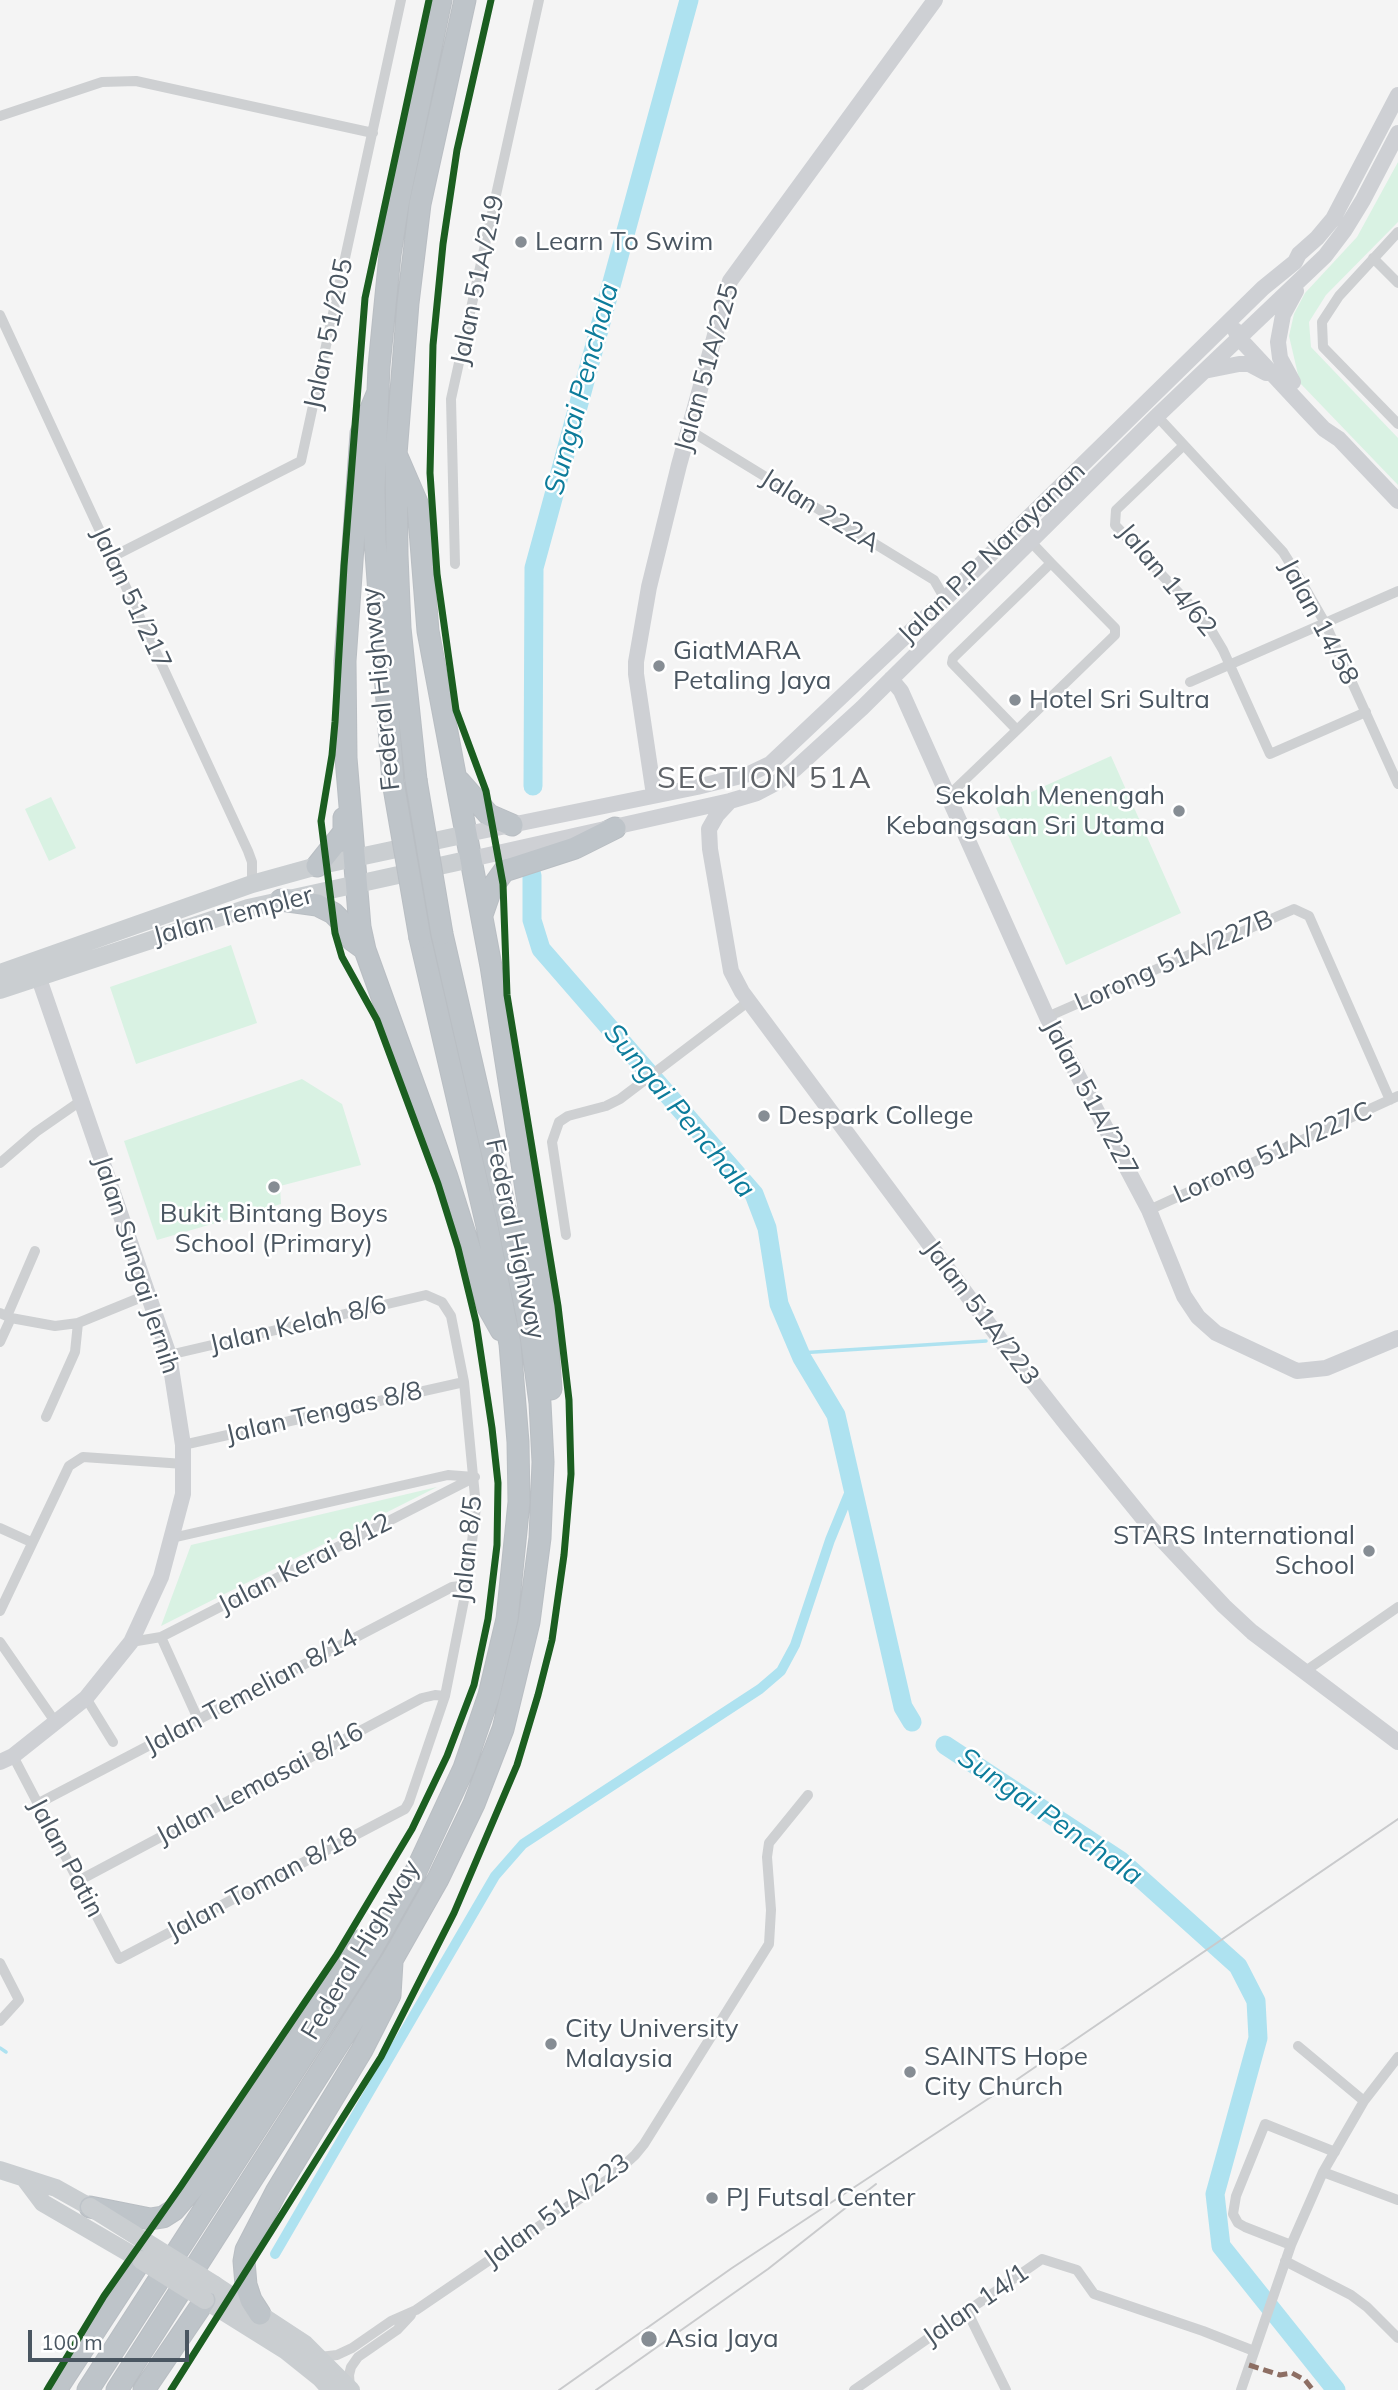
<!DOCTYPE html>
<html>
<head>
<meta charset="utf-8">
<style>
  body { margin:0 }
  #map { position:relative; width:1398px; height:2390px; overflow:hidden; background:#f4f4f4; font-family:Mulish,sans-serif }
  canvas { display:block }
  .scale { position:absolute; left:28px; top:2330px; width:161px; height:32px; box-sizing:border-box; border:4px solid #4a5661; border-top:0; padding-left:9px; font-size:21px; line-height:24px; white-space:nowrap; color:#4a5661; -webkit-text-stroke:5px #fff; paint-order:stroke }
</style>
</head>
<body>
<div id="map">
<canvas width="1398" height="2390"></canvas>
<div class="scale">100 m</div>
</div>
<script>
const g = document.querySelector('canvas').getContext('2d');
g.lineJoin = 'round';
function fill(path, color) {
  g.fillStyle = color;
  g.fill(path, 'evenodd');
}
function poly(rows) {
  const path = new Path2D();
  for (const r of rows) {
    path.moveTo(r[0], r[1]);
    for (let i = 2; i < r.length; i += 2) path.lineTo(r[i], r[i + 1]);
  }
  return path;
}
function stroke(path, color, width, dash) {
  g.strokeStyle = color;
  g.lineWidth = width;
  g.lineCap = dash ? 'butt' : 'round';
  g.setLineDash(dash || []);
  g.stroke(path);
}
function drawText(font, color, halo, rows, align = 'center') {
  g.font = font + ' Mulish,sans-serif';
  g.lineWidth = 5;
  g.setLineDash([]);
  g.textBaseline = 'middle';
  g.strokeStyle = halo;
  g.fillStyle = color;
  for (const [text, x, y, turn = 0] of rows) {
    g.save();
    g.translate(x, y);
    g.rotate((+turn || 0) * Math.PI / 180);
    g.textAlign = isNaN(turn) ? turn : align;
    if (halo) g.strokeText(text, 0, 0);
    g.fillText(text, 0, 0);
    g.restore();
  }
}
fill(poly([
  [1398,162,1398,222,1326,295,1309,322,1311,347,1398,438,1398,485,1300,383,1289,336,1294,314,1305,293,1357,237],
  [1111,756,1181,913,1066,965,996,808],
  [51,797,76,848,49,861,25,809],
  [231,945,257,1023,136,1064,110,987],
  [302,1079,342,1104,361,1165,280,1186,281,1204,157,1240,124,1141],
  [437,1487,161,1626,191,1545]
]), '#d9f2e3');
stroke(poly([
  [799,1353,986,1341],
  [0,2048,6,2052]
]), '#aee2f0', 3.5);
stroke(poly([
  [275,2254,495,1876,523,1844,760,1689,781,1671,795,1645,830,1540,853,1484]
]), '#aee2f0', 10);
stroke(poly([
  [533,786,534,568,689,0],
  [532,875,532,920,541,949,754,1194,767,1228,779,1304,802,1358,836,1415,903,1707,912,1722],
  [945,1745,1121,1861,1238,1966,1256,2001,1258,2038,1215,2194,1221,2246,1336,2390]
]), '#aee2f0', 19);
const highway = poly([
  [378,392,361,433,345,661,346,758,360,927,365,950,447,1177,488,1307,501,1330],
  [396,454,418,505,428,631,491,966,536,1253,547,1332,551,1389],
  [416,780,400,628,397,555,396,454,408,303,420,204,465,0],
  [393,782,375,540,374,488,379,366,390,255,398,204,441,0],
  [460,782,489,815,512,825],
  [317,866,344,832,344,818],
  [281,900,317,905,333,913,340,920,352,940,363,948],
  [482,915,491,889,504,871,575,848,615,828],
  [90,2207,150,2219,163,2217,174,2210,193,2188,291,2040,362,1940],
  [260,2314,251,2300,246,2285,244,2261,246,2250,276,2192,362,2050,390,1995,392,1962],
  [56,2390,141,2260],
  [88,2390,370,1952,416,1871,464,1768,489,1695,507,1619,519,1502,518,1442,510,1344,487,1226,420,938],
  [117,2390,392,1960,438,1879,474,1804,503,1729,529,1622,540,1538,543,1462,540,1403,531,1336,508,1221,442,934],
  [144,2390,205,2300]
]);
stroke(highway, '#b9bec3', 23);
stroke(poly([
  [0,116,102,82,136,81,373,133],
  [1398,232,1339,296,1322,322,1323,347,1398,424],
  [1373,258,1398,283],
  [0,315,248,851,252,862,252,884],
  [1157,416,1283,552,1301,581,1325,623,1398,784],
  [689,430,934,580,945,599],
  [1184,445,1116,510,1115,525,1207,623,1223,650,1270,754,1366,712],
  [1031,542,1051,563],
  [112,557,301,461,401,0],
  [1051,563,1115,628,1115,635,1017,730,952,663,953,658,1051,563],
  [455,564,451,399,539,0],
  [1190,682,1398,591],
  [947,797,1017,730],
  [1047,1017,1294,909,1309,916,1390,1100],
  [0,1163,36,1132,82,1100],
  [1149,1210,1398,1096],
  [566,1235,552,1142,559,1122,568,1116,606,1106,620,1099,749,1001],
  [0,1313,11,1318,55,1326,78,1323,149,1294],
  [7,1316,35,1251],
  [0,1342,11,1318],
  [46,1417,75,1352,78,1323],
  [183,1445,464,1382],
  [0,1528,31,1542],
  [172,1538,448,1475,474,1477],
  [0,1611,69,1466,83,1457,184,1464],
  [161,1637,198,1719],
  [0,1642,56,1723],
  [131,1642,161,1637,475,1477],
  [1304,1672,1398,1607],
  [86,1698,113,1742],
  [13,1756,119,1959,405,1809,409,1802,445,1696,467,1585,476,1507,464,1382,451,1316,442,1302,426,1295,169,1355],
  [37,1804,452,1587,467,1585],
  [78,1881,422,1698,435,1695,445,1696],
  [0,1963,19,2000,0,2021],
  [1298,2046,1364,2101],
  [1323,2172,1398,2200],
  [1291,2245,1245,2227,1238,2223,1233,2214,1236,2196,1265,2124,1335,2152],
  [1285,2261,1351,2295,1367,2307,1398,2338],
  [967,2311,1006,2390],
  [320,2357,337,2355,352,2348,391,2321,416,2310,610,2178,635,2155,644,2144,769,1944,771,1910,767,1857,769,1843,808,1795],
  [350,2388,349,2375,351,2367,358,2357,397,2330,411,2315],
  [854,2390,1042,2259,1077,2270,1094,2294,1203,2331,1254,2351],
  [1241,2390,1291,2245,1323,2172,1364,2101,1398,2057]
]), '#ced0d2', 10);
stroke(poly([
  [1235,330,1239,338,1306,410,1324,429,1339,439,1398,501],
  [1204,371,1239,364,1249,364,1266,373],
  [1293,382,1280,358,1278,342,1283,315,1296,291],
  [891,679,901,691,1047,1017,1149,1210,1184,1296,1198,1317,1216,1333,1297,1371,1326,1368,1398,1338],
  [654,795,636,674,636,662,649,587,679,465,730,281,935,0],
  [730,801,717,815,709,829,710,849,731,971,742,992,1008,1350,1067,1425,1150,1527,1224,1606,1252,1632,1398,1742],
  [467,834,697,787,749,774,770,764,945,599,1263,288,1295,262,1299,254,1317,238,1333,219,1398,95],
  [471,859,730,801,757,793,776,783,795,769,862,708,1157,416,1325,256,1344,231,1363,200,1398,133],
  [0,1762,13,1756,86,1698,131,1642,161,1577,183,1494,183,1445,169,1355,35,967]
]), '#ced0d4', 16);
stroke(poly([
  [0,973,252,884,317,866,467,834],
  [0,990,248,908,471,859],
  [0,2170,56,2188,90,2207],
  [25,2179,43,2203,141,2260],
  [215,2285,305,2344,351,2390],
  [205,2300,285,2350,320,2378,331,2390]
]), '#caced1', 18);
stroke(highway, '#bec4c9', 21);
stroke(poly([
  [559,2390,732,2268,1006,2087,1398,1819],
  [596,2390,768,2269,876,2184]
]), '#c9cacc', 2);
const highwayBridge = poly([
  [416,780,442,934],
  [393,782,420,938]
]);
stroke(highwayBridge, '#b9bec3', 23, []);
stroke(poly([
  [90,2207,215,2285],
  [141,2260,205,2300]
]), '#caced1', 18);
stroke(highwayBridge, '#bec4c9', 21);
stroke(poly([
  [1249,2365,1280,2375,1292,2373,1305,2380,1313,2390]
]), '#8d6e63', 5, [10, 5]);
stroke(poly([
  [47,2390,104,2296,181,2186,336,1956,412,1829,447,1756,474,1685,488,1619,497,1545,498,1483,492,1428,476,1322,458,1248,438,1184,377,1020,342,957,335,933,321,821,332,755,335,722,344,566,365,298,429,0],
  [171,2390,381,2057,454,1913,517,1765,538,1695,552,1640,564,1555,571,1474,569,1400,558,1306,507,995,503,884,486,791,456,710,437,574,430,473,433,345,443,244,457,150,491,0]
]), '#1b5e20', 7);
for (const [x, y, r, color] of [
  [521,242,7,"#868d94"],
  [659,666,7,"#868d94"],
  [1015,700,7,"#868d94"],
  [1179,811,7,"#868d94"],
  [764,1116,7,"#868d94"],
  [274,1187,7,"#868d94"],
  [1369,1551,7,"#868d94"],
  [551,2044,7,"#868d94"],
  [910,2072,7,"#868d94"],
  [712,2198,7,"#868d94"],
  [649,2339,9,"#868d94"]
]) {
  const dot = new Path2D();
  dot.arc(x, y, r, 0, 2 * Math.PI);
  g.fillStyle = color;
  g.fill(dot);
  stroke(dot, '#fff', 2.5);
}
drawText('26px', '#4a5661', '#fff', [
  ["Learn To Swim",535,242],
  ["GiatMARA",673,651],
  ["Petaling Jaya",673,681],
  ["Hotel Sri Sultra",1029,700],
  ["Sekolah Menengah",1165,796,"right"],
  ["Kebangsaan Sri Utama",1165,826,"right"],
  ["Despark College",778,1116],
  ["Bukit Bintang Boys",274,1214,"center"],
  ["School (Primary)",274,1244,"center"],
  ["STARS International",1355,1536,"right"],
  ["School",1355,1566,"right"],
  ["City University",565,2029],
  ["Malaysia",565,2059],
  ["SAINTS Hope",924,2057],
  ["City Church",924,2087],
  ["PJ Futsal Center",726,2198],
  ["Asia Jaya",665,2339]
], 'left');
drawText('26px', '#4a5661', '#fff', [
  ["Jalan 51A/219",478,280,-78],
  ["Jalan 51/205",329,334,-78],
  ["Jalan 51A/225",707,368,-74],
  ["Jalan 222A",820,511,32],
  ["Jalan P.P Narayanan",992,553,-44],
  ["Jalan 14/62",1167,580,50],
  ["Jalan 51/217",131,598,65],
  ["Jalan 14/58",1319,622,62],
  ["Federal Highway",381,689,-96],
  ["Jalan Templer",233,916,-15],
  ["Lorong 51A/227B",1174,961,-24],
  ["Jalan 51A/227",1090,1098,62],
  ["Lorong 51A/227C",1273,1153,-24],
  ["Federal Highway",515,1239,78],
  ["Jalan Sungai Jernih",136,1265,72],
  ["Jalan 51A/223",981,1313,53],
  ["Jalan Kelah 8/6",298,1325,-13],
  ["Jalan Tengas 8/8",324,1413,-13],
  ["Jalan 8/5",468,1549,-84],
  ["Jalan Kerai 8/12",305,1564,-27],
  ["Jalan Temelian 8/14",251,1692,-28],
  ["Jalan Lemasai 8/16",260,1784,-28],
  ["Jalan Patin",66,1858,62],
  ["Jalan Toman 8/18",262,1884,-28],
  ["Federal Highway",361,1950,-59],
  ["Jalan 51A/223",557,2211,-36],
  ["Jalan 14/1",976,2305,-35]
]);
drawText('italic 28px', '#0c7c9b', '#fff', [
  ["Sungai Penchala",582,389,-75],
  ["Sungai Penchala",679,1111,50],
  ["Sungai Penchala",1050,1817,35]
]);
g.letterSpacing = '2px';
drawText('30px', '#5f6368', '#fff', [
  ["SECTION 51A",765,779]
]);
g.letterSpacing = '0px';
</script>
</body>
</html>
